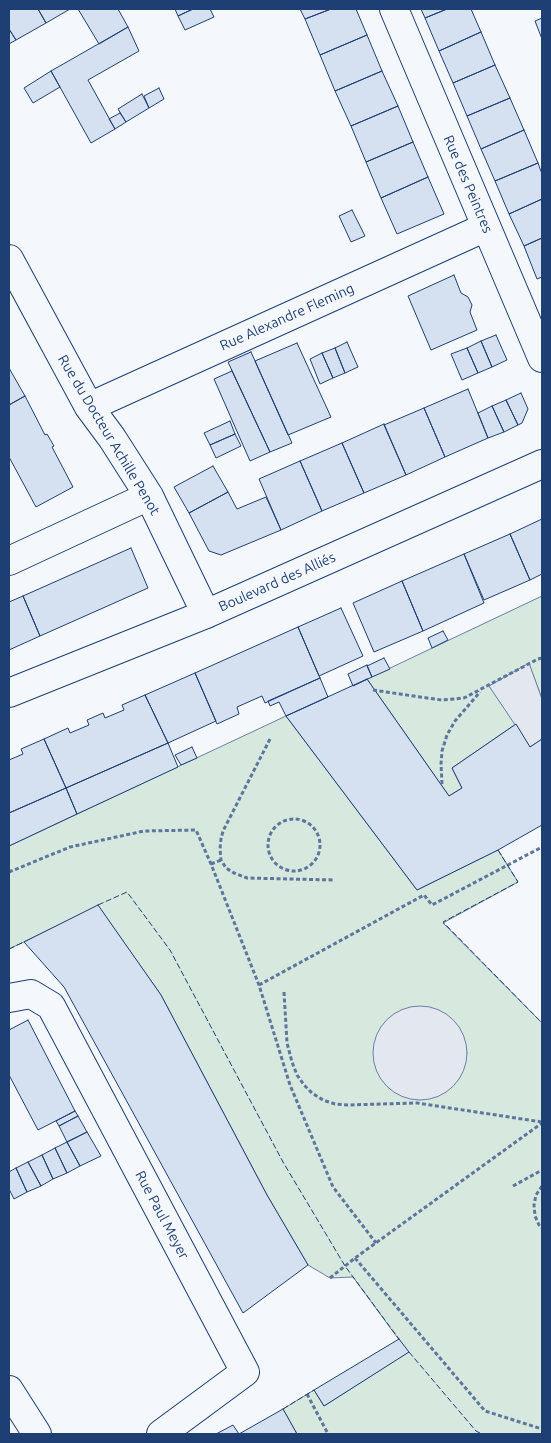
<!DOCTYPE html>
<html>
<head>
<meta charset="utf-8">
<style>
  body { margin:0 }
  #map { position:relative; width:551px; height:1443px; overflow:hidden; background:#f4f7fb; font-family:Ubuntu,sans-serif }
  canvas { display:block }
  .frame { position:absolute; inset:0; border:10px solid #1d3f73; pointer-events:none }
</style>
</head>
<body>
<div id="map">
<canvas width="551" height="1443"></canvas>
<div class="frame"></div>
</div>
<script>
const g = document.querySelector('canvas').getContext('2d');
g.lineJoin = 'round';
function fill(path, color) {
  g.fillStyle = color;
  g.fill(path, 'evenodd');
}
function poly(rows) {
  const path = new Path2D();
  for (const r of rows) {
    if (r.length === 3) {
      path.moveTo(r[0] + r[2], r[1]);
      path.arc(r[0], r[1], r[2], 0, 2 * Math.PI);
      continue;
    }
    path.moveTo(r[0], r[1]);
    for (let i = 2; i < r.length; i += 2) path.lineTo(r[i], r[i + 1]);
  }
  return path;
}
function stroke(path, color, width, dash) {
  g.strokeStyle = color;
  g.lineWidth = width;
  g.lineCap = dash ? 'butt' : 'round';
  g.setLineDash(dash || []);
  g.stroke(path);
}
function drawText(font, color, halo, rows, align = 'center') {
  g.font = font + ' Ubuntu,sans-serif';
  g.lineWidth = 4;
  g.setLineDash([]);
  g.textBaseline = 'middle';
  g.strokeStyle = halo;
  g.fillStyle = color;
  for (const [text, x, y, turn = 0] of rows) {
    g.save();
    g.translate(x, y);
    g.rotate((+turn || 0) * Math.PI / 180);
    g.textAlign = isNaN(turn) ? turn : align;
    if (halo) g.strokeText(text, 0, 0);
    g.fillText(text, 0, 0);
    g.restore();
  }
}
const green = poly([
  [542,596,542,699,529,664,489,686,516,724,452,768,462,788,449,796,367,679,542,596],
  [286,716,417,890,498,850,518,882,443,923,542,1023,542,1434,297,1434,283,1409,314,1390,324,1406,408,1352,353,1277,330,1278,308,1265,267,1195,161,995,98,906,9,949,9,846,286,716]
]);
fill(green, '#d7e8df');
stroke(green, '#687fa3', 1);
const parking = poly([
  [529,663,542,699,542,739,530,747,489,686,529,663],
  [420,1053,47]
]);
fill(parking, '#e3e8f0');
stroke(parking, '#687fa3', 1);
const building = poly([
  [9,9,38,9,46,23,16,40,9,29,9,9],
  [38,9,70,9,46,23,38,9],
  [78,9,118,9,128,27,99,44,78,9],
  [175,9,193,9,178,16,175,9],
  [193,9,210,9,214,17,185,30,178,16,193,9],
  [300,9,331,9,305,19,300,9],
  [331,9,356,9,367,35,320,55,305,19,331,9],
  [421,9,447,9,425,18,421,9],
  [447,9,471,9,481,32,439,51,425,18,447,9],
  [542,18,542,39,535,21,542,18],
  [128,27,139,51,88,80,115,129,91,143,51,71,128,27],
  [9,29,16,40,9,44,9,29],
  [481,32,495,65,453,83,439,51,481,32],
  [367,35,382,71,335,91,320,55,367,35],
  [495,65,510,98,467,116,453,83,495,65],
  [51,71,60,87,33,103,24,88,51,71],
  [382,71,398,106,351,126,335,91,382,71],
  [159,88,164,99,149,108,144,96,159,88],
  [142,94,149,108,126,122,118,109,142,94],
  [510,98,524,130,481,149,467,116,510,98],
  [398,106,413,142,366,162,351,126,398,106],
  [120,113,126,122,115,129,109,119,120,113],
  [524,130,538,163,495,181,481,149,524,130],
  [413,142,428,177,381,198,366,162,413,142],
  [538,163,542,174,542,199,509,214,495,181,538,163],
  [428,177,444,214,397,234,381,198,428,177],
  [542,199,542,238,524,246,509,214,542,199],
  [352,210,365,236,351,242,339,216,352,210],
  [542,238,542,277,537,279,524,246,542,238],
  [454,275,461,293,468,297,472,305,470,312,477,330,431,350,408,296,454,275],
  [496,335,507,360,492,367,481,341,496,335],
  [481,341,492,367,478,373,467,348,481,341],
  [347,342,358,367,345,373,335,348,347,342],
  [297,343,331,417,288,435,255,361,297,343],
  [335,348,345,373,333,378,322,353,335,348],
  [467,348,478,373,462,380,451,354,467,348],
  [251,352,292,443,270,452,228,362,251,352],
  [322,353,333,378,320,384,310,359,322,353],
  [9,368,25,396,9,405,9,368],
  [232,371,270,452,250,461,214,379,232,371],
  [468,389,488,438,445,457,424,408,468,389],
  [521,393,528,409,522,423,518,425,506,400,521,393],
  [25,396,45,435,47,434,54,446,52,447,73,487,36,507,9,457,9,405,25,396],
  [506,400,518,425,504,432,492,406,506,400],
  [492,406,504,432,488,438,478,413,492,406],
  [424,408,445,457,406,475,384,425,424,408],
  [230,421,235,434,210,445,204,433,230,421],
  [384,424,406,475,364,493,342,443,384,424],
  [235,434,241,446,216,458,210,445,235,434],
  [342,443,364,493,322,511,300,461,342,443],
  [300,461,322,511,281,530,259,479,300,461],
  [213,466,228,492,189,513,174,487,213,466],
  [228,492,237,509,266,497,281,530,221,555,209,551,189,513,228,492],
  [542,519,542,574,530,580,510,534,542,519],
  [510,534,530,580,484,600,464,554,510,534],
  [131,548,148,588,40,636,23,596,131,548],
  [464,554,484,603,423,631,402,581,464,554],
  [402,581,423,631,374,652,353,603,402,581],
  [23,596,40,636,9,650,9,602,23,596],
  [341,608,363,656,319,676,298,627,341,608],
  [298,627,320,678,265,703,262,696,237,707,239,714,217,724,195,673,298,627],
  [443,631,448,640,432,648,428,638,443,631],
  [384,658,390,669,372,677,367,666,384,658],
  [367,665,372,677,353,686,348,674,367,665],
  [195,673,216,721,168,743,145,695,195,673],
  [320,678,328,697,286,716,279,702,270,706,268,701,320,678],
  [367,679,449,796,462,788,452,768,516,724,530,747,542,739,542,825,498,850,417,890,286,716,367,679],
  [145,695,168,743,66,788,44,739,68,728,70,733,89,725,87,720,103,713,105,718,124,710,122,705,145,695],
  [44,739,66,788,9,813,9,760,23,754,21,749,44,739],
  [168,743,178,767,77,814,66,788,168,743],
  [192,747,197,758,181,765,175,755,192,747],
  [66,788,77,814,9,846,9,813,66,788],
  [98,905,161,995,267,1195,308,1265,243,1313,64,987,24,942,98,905],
  [28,1020,75,1111,38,1130,9,1075,9,1030,28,1020],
  [75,1111,78,1116,59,1126,56,1121,75,1111],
  [78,1116,87,1132,67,1142,59,1126,78,1116],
  [87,1132,101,1156,80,1166,67,1142,87,1132],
  [67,1142,80,1166,67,1173,55,1148,67,1142],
  [55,1148,67,1173,53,1179,42,1155,55,1148],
  [42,1155,53,1179,41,1186,28,1162,42,1155],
  [28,1162,41,1186,27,1192,16,1168,28,1162],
  [16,1168,27,1192,14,1199,9,1189,9,1172,16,1168],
  [399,1339,409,1352,324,1406,314,1390,399,1339],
  [283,1409,297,1434,216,1434,233,1425,239,1434,283,1409]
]);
fill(building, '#d5e0f0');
stroke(building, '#1d3f73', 1);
const minor = poly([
  [394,9,542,358],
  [9,259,89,407,112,438,149,496,206,614],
  [89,407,486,227],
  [9,561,149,496],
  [9,998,31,994,51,1006,245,1372,161,1434],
  [9,1390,37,1434]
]);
const secondary = poly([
  [9,693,206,614,542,464]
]);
stroke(minor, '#1d3f73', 30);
stroke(secondary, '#1d3f73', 30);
stroke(poly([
  [373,690,420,697,442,700,464,698,538,659,542,658],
  [270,739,223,831,221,839,220,849,221,860,226,868,234,873,247,878,334,880],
  [442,784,441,764,442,751,447,735,455,721,480,692],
  [294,845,26],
  [211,864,221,860],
  [9,872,70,847,144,831,196,830,211,864,259,985,290,1085,333,1187,376,1243],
  [259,985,424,895,432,905,542,847],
  [284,992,287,1043,292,1062,297,1075,304,1085,312,1093,323,1100,335,1104,348,1105,417,1103,542,1122],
  [513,1186,542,1170],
  [542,1186,536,1195,534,1205,535,1216,539,1225,542,1228],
  [355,1258,485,1411,542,1429],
  [330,1278,355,1258,542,1123],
  [307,1394,328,1434]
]), '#5e769c', 3, [4, 2.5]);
stroke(minor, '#f4f7fb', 28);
stroke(secondary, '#f4f7fb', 28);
stroke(poly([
  [498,850,518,882,443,922,542,1023],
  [98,905,127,892,170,950,283,1162,345,1266,399,1339],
  [9,949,24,942],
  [409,1352,476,1431,482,1434],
  [283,1409,314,1390]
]), '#1d3f73', 1, [6, 2.5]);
drawText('14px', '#1d3f73', '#f4f7fb', [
  ["Rue des Peintres",468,184,67],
  ["Rue Alexandre Fleming",287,317,-24],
  ["Rue du Docteur Achille Penot",109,435,59],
  ["Boulevard des Alliés",277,582,-24],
  ["Rue Paul Meyer",162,1215,62]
]);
</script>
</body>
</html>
